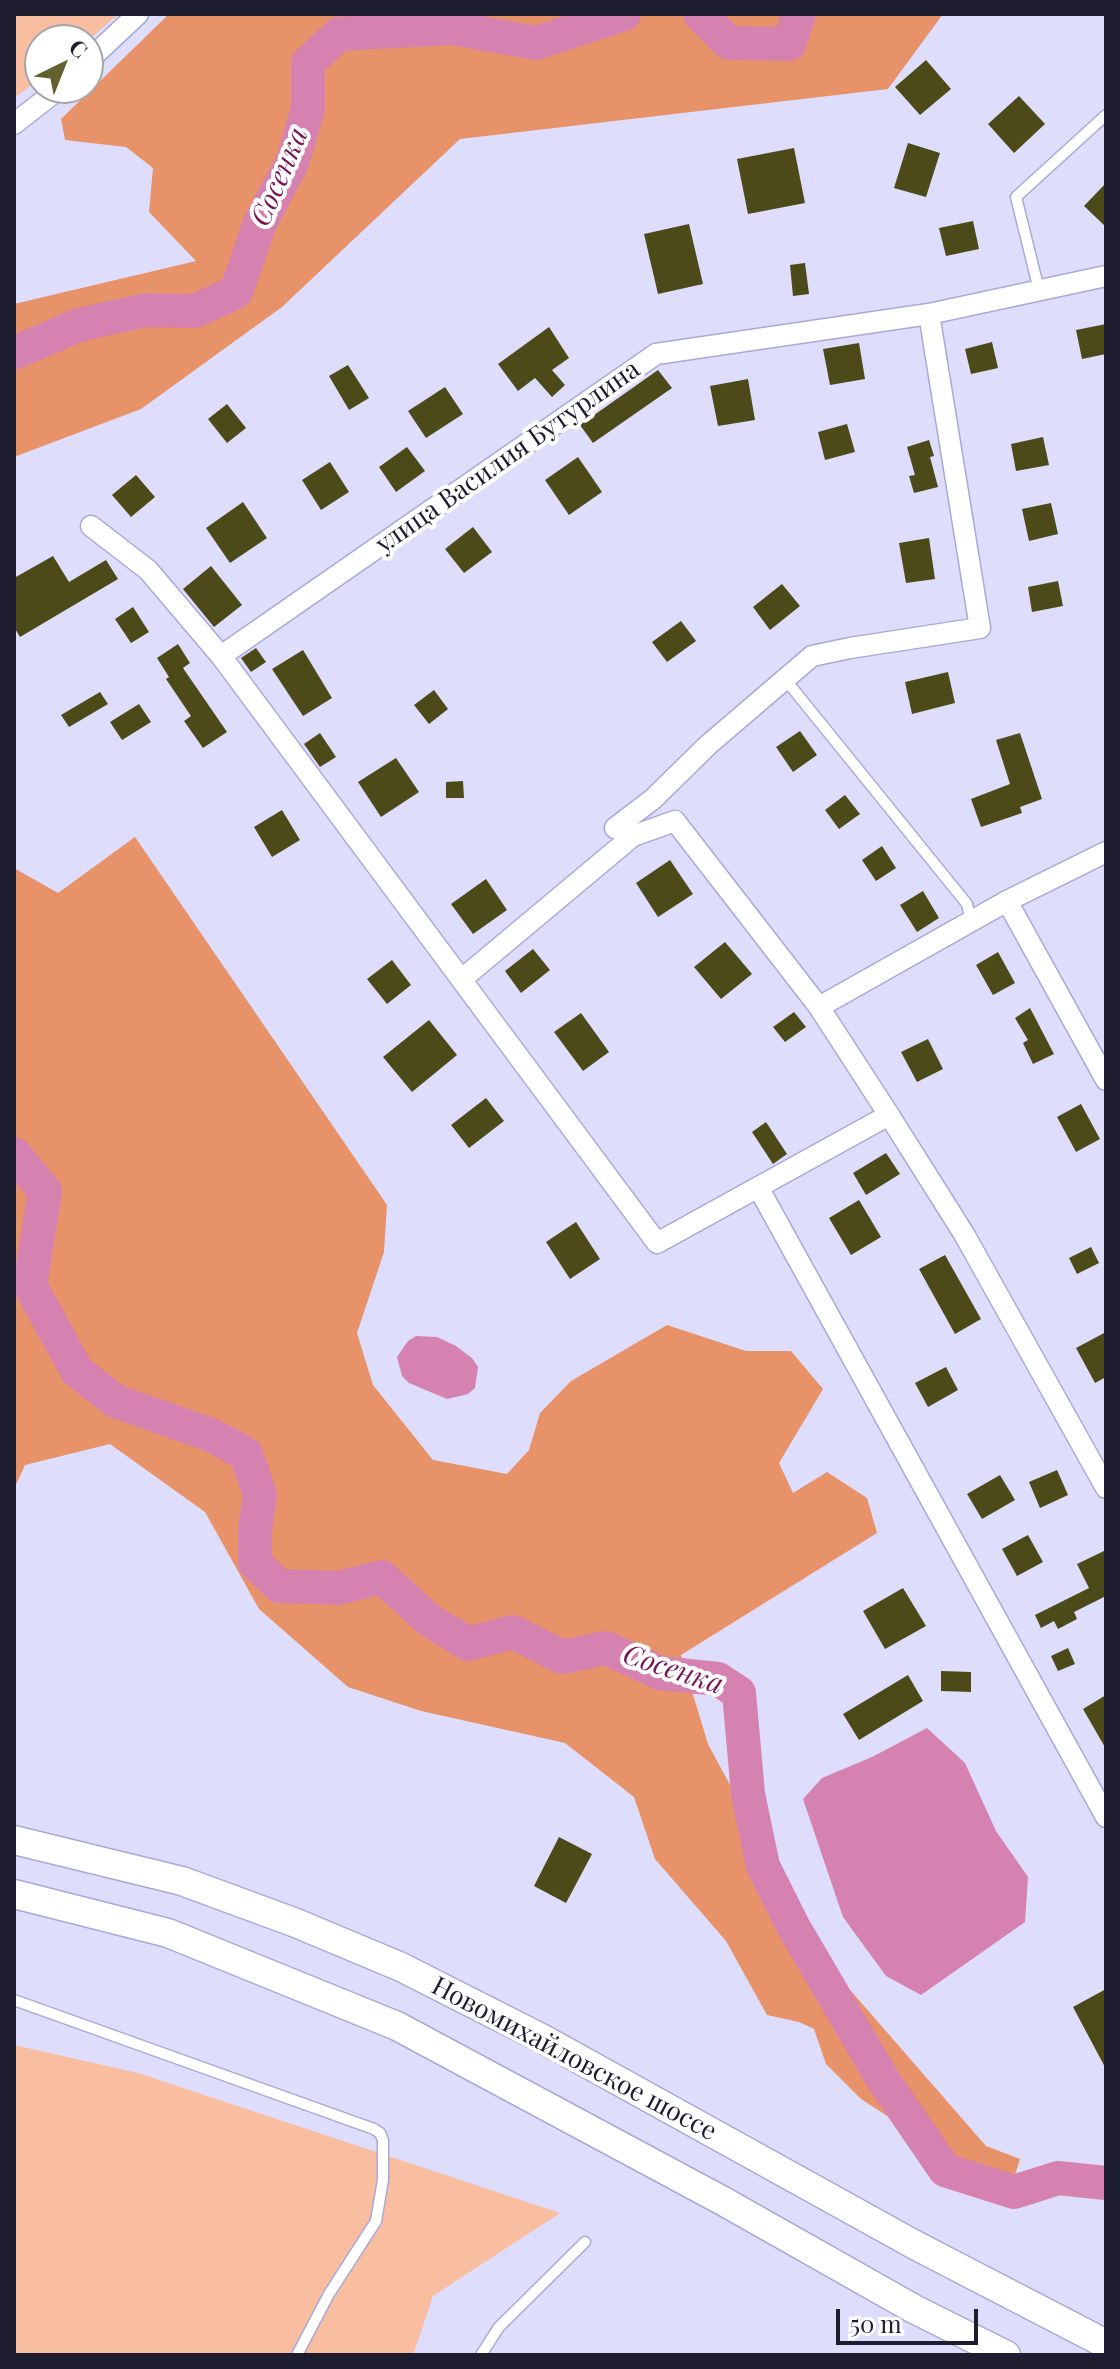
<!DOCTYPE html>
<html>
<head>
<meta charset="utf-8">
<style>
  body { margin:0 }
  #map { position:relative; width:1120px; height:2369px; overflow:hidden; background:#deddfb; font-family:"Playfair Display",serif }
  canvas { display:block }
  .frame { position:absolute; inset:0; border:16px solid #1e1d2f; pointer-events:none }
  .north { position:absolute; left:24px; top:24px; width:80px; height:80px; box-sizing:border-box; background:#fff; border:2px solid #a5a5ac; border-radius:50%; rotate:43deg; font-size:22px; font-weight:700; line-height:32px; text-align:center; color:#1e1d2f }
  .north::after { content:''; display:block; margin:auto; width:28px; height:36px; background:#63612d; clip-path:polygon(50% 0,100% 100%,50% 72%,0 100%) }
  .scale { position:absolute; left:836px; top:2309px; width:142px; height:36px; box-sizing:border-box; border:4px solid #1e1d2f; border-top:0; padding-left:10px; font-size:24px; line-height:28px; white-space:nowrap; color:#1e1d2f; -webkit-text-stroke:6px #fff; paint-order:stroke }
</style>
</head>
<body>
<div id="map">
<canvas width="1120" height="2369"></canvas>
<div class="frame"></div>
<div class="north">С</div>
<div class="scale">50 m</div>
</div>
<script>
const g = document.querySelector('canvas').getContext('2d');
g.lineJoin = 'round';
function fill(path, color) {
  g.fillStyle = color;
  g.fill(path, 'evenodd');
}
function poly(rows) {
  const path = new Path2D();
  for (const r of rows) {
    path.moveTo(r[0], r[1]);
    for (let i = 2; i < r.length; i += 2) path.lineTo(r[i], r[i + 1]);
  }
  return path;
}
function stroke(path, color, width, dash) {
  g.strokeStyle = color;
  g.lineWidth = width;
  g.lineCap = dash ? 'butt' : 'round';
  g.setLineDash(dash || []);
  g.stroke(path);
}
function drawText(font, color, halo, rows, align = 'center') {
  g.font = font + ' "Playfair Display",serif';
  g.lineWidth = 8;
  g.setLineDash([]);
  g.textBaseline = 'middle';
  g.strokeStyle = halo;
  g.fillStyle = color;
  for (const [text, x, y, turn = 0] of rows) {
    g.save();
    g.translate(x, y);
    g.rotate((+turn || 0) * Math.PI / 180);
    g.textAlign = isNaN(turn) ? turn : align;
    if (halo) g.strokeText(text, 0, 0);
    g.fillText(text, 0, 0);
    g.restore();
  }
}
fill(poly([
  [14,14,118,14,88,41,40,40,40,79,14,98],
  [14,2045,138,2073,560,2213,433,2296,413,2355,14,2355]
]), '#f9bda0');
fill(poly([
  [169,14,943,14,888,89,460,139,282,307,141,409,14,457,14,304,196,261,149,212,153,168,126,147,65,140,61,119],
  [135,837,387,1205,384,1252,357,1333,373,1385,433,1460,507,1474,529,1450,540,1413,571,1381,667,1325,746,1351,791,1351,823,1389,779,1463,793,1493,827,1472,867,1498,877,1533,681,1655,708,1744,824,1960,986,2146,1020,2159,1015,2175,993,2180,937,2148,861,2099,826,2064,814,2029,799,2022,767,2015,726,1941,655,1859,634,1797,565,1743,421,1711,348,1687,259,1609,205,1512,110,1444,25,1465,14,1489,14,868,58,893]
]), '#e79269');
fill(poly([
  [416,1336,437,1337,456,1346,472,1358,478,1367,475,1388,468,1394,447,1399,409,1383,402,1376,397,1357,408,1341],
  [927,1728,965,1763,996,1831,1028,1877,1025,1922,921,1995,886,1976,843,1917,803,1799,822,1778,872,1757]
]), '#d682b0');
stroke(poly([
  [700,14,729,43,789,44,799,14],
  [14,353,79,325,145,310,195,311,236,292,260,223,292,163,308,109,308,63,339,34,452,28,536,43,624,14],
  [14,1154,45,1191,30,1285,77,1371,115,1401,211,1435,246,1454,260,1495,255,1529,255,1563,279,1586,338,1588,382,1577,429,1620,468,1644,513,1632,562,1657,606,1648,660,1673,718,1679,739,1693,748,1794,763,1866,793,1926,882,2078,945,2170,1014,2192,1058,2178,1106,2183]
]), '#d682b0', 34);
fill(poly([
  [926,60,951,89,920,115,895,87],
  [1019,96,1045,124,1014,153,988,124],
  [908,143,940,153,926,197,894,188],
  [794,148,805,203,748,214,737,159],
  [1106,183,1106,227,1084,206],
  [973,221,979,249,946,256,939,228],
  [689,224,703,284,658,294,644,234],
  [805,263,809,294,793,296,790,265],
  [1106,324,1106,354,1082,359,1076,330],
  [549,327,569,358,552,370,565,385,552,397,535,378,518,391,498,364],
  [992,342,998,368,971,374,965,349],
  [859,343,865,379,830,385,823,349],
  [348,365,369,398,349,410,329,376],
  [658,370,672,388,593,443,580,425],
  [748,379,755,420,718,426,710,386],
  [445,387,463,414,426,438,408,411],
  [227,404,246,428,227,443,208,419],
  [847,424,855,452,825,460,818,432],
  [1043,437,1049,465,1016,471,1011,444],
  [929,440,934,456,930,457,938,487,914,493,909,476,915,475,907,447],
  [407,447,425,471,396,492,379,467],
  [578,457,602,492,569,515,545,480],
  [330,462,349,492,321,510,302,480],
  [136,475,155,497,131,517,112,495],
  [243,502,267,538,230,563,206,528],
  [1051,503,1058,534,1029,541,1022,509],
  [473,527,492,552,464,573,445,549],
  [929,538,935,579,906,583,899,543],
  [53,556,69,582,106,560,118,579,20,637,14,627,14,578],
  [211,566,242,605,214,627,183,589],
  [1058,581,1063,606,1032,612,1028,587],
  [782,584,800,606,770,630,753,607],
  [133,607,149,632,131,643,115,619],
  [681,621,696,641,667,662,652,642],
  [178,644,190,663,183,668,227,732,203,748,184,721,191,716,166,679,169,677,157,658],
  [256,648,266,662,251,672,241,658],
  [303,650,332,698,303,716,272,669],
  [948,672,955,703,912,714,905,682],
  [434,690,448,709,429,724,414,705],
  [100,692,108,704,69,727,61,715],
  [139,704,151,722,122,740,110,722],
  [800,731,817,755,793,772,776,747],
  [320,733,336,757,320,767,304,744],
  [1020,733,1042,799,1020,807,1022,813,981,827,971,799,1010,784,996,740],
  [396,758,419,792,381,817,358,782],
  [463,781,464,798,446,798,446,782],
  [845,795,860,814,839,829,825,810],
  [282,810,300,840,272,857,254,827],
  [882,846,896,868,876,881,862,860],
  [670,860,693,894,658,917,636,883],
  [486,879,507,910,473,934,451,904],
  [923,891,939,918,917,932,900,905],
  [725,942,752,974,721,999,694,967],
  [533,949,550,970,521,993,505,971],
  [998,952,1015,983,993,995,976,965],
  [392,960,411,985,387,1004,367,979],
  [1030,1008,1054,1054,1033,1064,1023,1043,1028,1040,1015,1018],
  [794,1012,806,1027,785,1042,773,1027],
  [581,1013,609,1052,583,1071,554,1032],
  [429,1020,457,1055,412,1092,383,1057],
  [928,1039,943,1069,917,1082,901,1052],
  [486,1098,504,1121,469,1148,451,1125],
  [1081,1104,1100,1139,1076,1152,1057,1117],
  [766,1122,787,1154,773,1164,752,1132],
  [886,1153,900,1174,866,1195,853,1173],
  [859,1200,881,1237,851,1255,829,1218],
  [576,1222,600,1259,570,1279,546,1242],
  [1091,1247,1099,1263,1077,1274,1069,1258],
  [945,1255,981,1319,955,1334,919,1269],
  [1106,1332,1106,1377,1095,1383,1076,1348],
  [946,1367,958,1390,928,1407,915,1383],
  [1057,1470,1068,1495,1040,1508,1029,1482],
  [1000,1475,1015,1500,982,1519,967,1494],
  [1028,1535,1043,1562,1017,1576,1002,1549],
  [1106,1550,1106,1596,1074,1612,1077,1619,1058,1629,1054,1621,1041,1628,1035,1615,1089,1588,1077,1564],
  [903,1588,926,1626,885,1649,863,1611],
  [1068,1648,1075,1664,1058,1671,1051,1656],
  [941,1671,971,1672,971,1692,941,1691],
  [908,1675,923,1701,859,1740,843,1714],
  [1106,1695,1106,1749,1083,1709],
  [559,1837,592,1854,566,1903,534,1886],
  [1106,1989,1106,2069,1073,2007]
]), '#4c4a19');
const lane = poly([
  [1039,290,1016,197,1106,115],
  [785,679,967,904,971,922],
  [14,2000,374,2129,380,2133,383,2140,383,2180,376,2221,329,2294,297,2355],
  [481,2355,499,2327,585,2242]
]);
const street = poly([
  [88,61,138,14],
  [14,124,60,88],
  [91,526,148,570,221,656,657,1243,889,1115],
  [221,656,656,354,929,314,1106,276],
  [615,828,653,799,708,745,812,656,850,648,980,628,929,314],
  [1007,901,1106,1080],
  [462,979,633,836,675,821,819,1007,889,1115,964,1234,1106,1488],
  [819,1007,1007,901,1106,852],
  [758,1187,1106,1817]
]);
const secondary = poly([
  [14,1840,182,1881,296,1923,401,1967,543,2039,915,2245,1106,2344],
  [14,1894,168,1933,397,2026,723,2201,914,2309,1006,2355]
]);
stroke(lane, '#aaa8d8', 13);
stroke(street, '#aaa8d8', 23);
stroke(secondary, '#aaa8d8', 31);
stroke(lane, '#fff', 10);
stroke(street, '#fff', 20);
stroke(secondary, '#fff', 28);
drawText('26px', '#1e1d2f', '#fff', [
  ["улица Василия Бутурлина",508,457,-35],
  ["Новомихайловское шоссе",574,2059,28]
]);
drawText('italic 28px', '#781455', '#fff', [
  ["Сосенка",280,177,-67],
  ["Сосенка",673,1670,18]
]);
</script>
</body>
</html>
